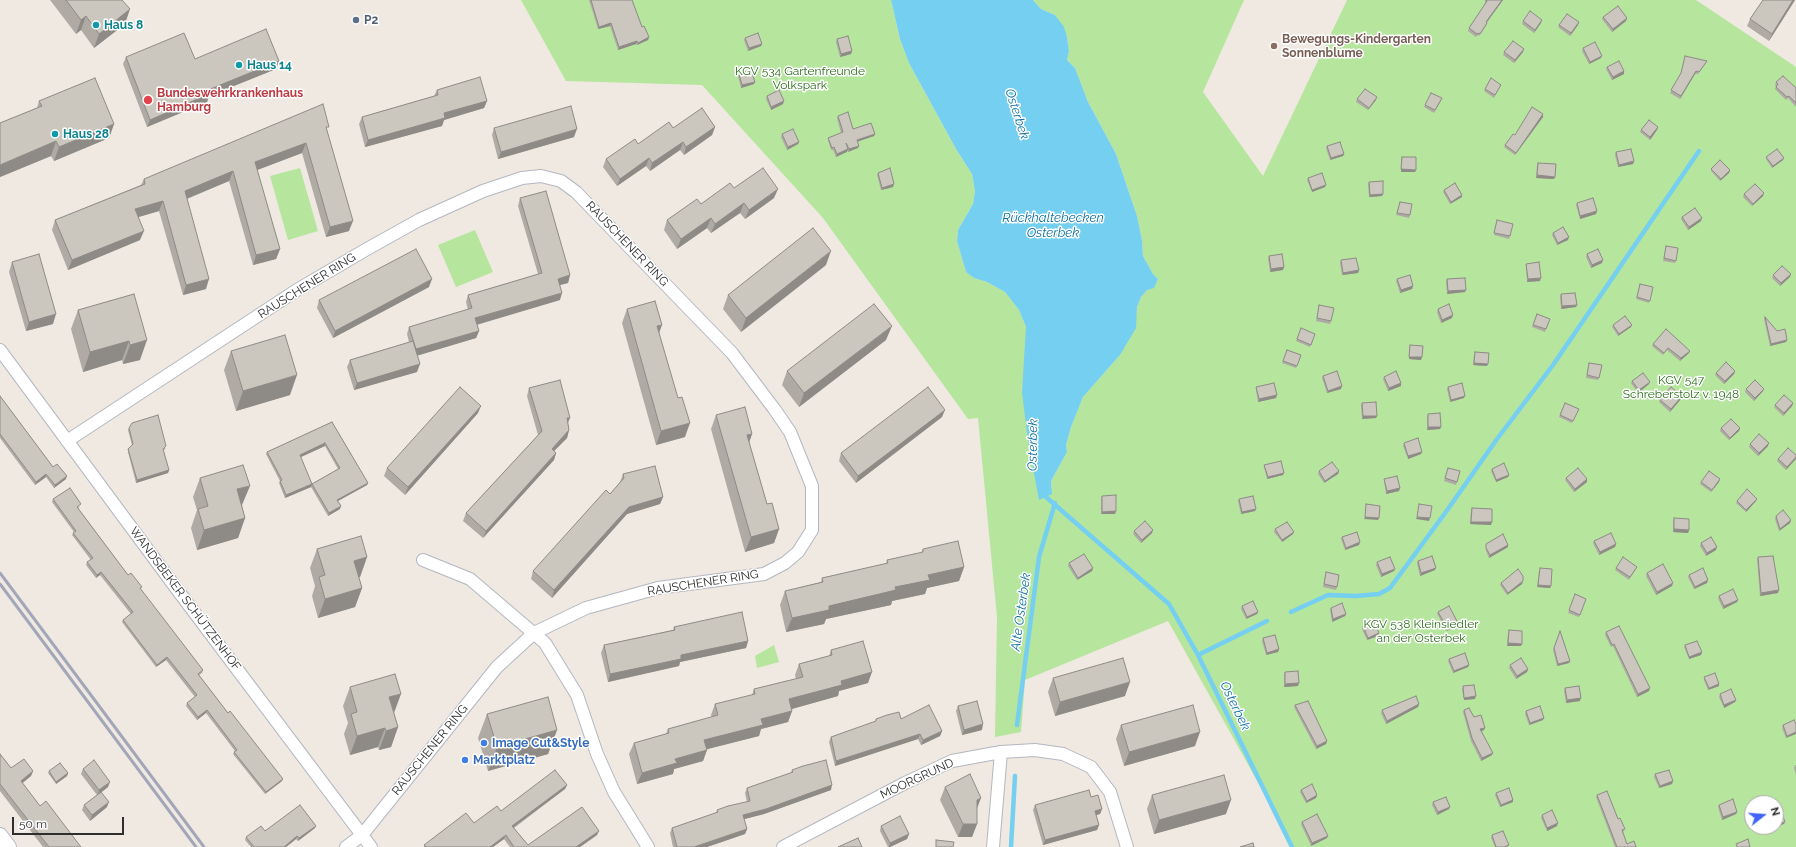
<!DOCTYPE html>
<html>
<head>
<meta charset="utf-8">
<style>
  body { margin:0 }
  #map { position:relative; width:1796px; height:847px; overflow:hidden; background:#efe9e1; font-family:Raleway,sans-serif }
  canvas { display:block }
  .north { position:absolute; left:1744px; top:795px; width:40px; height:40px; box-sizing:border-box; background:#fff; border:1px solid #ababab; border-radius:50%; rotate:73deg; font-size:11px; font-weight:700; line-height:16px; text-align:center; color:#2e2e2e }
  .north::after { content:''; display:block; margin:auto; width:14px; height:18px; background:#4264fb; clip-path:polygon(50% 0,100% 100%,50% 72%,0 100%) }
  .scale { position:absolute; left:12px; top:817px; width:112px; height:18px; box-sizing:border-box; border:2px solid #2e2e2e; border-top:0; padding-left:5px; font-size:12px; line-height:14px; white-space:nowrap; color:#2e2e2e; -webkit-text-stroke:3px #fff; paint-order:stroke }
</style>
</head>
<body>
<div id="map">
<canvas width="1796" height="847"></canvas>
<div class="north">N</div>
<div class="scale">50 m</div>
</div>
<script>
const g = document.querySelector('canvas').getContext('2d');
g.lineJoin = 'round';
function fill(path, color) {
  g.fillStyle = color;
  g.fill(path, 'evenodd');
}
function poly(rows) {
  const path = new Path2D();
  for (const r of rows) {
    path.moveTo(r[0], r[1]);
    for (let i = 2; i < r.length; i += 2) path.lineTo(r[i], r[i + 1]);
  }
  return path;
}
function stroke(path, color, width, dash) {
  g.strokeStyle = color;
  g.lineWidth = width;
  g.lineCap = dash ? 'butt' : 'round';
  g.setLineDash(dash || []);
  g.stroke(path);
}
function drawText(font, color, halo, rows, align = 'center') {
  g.font = font + ' Raleway,sans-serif';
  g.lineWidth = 3;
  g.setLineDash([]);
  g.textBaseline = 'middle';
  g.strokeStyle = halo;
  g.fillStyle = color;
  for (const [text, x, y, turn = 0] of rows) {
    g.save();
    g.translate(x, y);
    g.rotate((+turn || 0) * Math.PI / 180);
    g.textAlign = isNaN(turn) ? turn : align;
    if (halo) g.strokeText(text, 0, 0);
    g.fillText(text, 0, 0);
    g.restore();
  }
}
fill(poly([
  [521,0,891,0,900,39,909,63,956,149,972,174,975,191,973,204,958,230,957,241,966,272,974,278,987,282,1005,292,1019,310,1026,327,1026,342,1052,493,1051,481,1067,452,1066,445,1071,427,1083,397,1120,355,1136,316,1137,307,1141,297,1147,290,1154,287,1158,279,1153,274,1143,256,1142,240,1137,216,1116,154,1088,102,1075,68,1067,60,1069,51,1067,37,1055,15,1041,9,1033,0,1244,0,1203,92,1263,176,1347,0,1696,0,1796,67,1796,847,1294,847,1168,621,1025,680,1021,732,995,737,997,617,978,418,968,419,823,218,702,85,566,81],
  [1752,803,1776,803,1776,827,1752,827],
  [300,168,318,231,288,240,270,176],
  [475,230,493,272,456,287,438,245],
  [774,645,779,662,757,668,755,656]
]), '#b6e59e');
fill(poly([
  [891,0,1033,0,1041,9,1055,15,1064,27,1067,37,1069,51,1067,60,1075,68,1088,102,1116,154,1137,216,1142,240,1143,256,1153,274,1158,279,1154,288,1147,290,1141,297,1137,307,1136,328,1120,355,1083,397,1071,427,1066,445,1067,452,1051,481,1052,494,1039,500,1028,441,1022,392,1026,327,1019,310,1005,292,987,282,974,278,966,272,957,241,958,230,973,204,975,191,972,174,956,149,909,63,900,39]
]), '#75cff0');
stroke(poly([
  [1045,490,1046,497,1169,604,1198,655,1292,847],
  [1291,612,1328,595,1356,596,1379,594,1390,588,1448,509,1497,439,1553,365,1699,151],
  [1198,655,1267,621],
  [1017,725,1039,557,1055,503],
  [1011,847,1015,776]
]), '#75cff0', 4.5);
const minor = poly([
  [0,350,179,592,371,847],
  [67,441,297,290,367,249,419,220,483,191,522,178,541,176,561,181,576,192,732,353,775,410,790,432,812,486,812,530,798,552,785,563,764,574,658,588,586,608,534,633,497,667,362,835,346,847],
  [423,560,470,579,545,643,577,695,597,754,614,792,648,847],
  [783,847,905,783,952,761,1001,752,1035,750,1063,754,1091,767,1110,792,1127,847],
  [993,847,1001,752]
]);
const tertiary = poly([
  [0,835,9,847]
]);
stroke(minor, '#b4b7c1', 14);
stroke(tertiary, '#b4b7c1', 16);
stroke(minor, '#fff', 12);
stroke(tertiary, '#fff', 14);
stroke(poly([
  [0,573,204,847],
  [0,584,196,847]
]), '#a3a6b8', 3);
fill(poly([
  [50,0,122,0,125,24,94,48,81,30,76,34],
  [589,0,632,0,642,27,649,37,648,40,637,45,636,44,618,50,610,26,598,29],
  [1485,0,1503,0,1486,23,1487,23,1486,26,1479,36,1478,35,1476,37,1468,31,1469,28,1486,3,1485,2],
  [1795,0,1769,41,1747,26,1750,19],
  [1603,17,1627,18,1626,21,1612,32,1602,19],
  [1523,21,1541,23,1534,33,1522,24],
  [1559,25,1578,25,1570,36,1558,27],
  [745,38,762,44,761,46,748,51,744,40],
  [837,39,852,51,851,54,840,57,836,42],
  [1583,48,1602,56,1601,58,1589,64,1582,51],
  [1504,52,1523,52,1514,63,1503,55],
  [1685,56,1706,63,1698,74,1695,74,1680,99,1670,93,1681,74],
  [126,57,195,59,276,69,209,96,207,102,147,127,123,64],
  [1607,67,1624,71,1624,74,1612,80,1606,69],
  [739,74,754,84,741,88,738,76],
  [1776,82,1796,88,1796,107,1788,98,1786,100,1775,89,1776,86,1775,85],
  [1501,85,1494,98,1484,91,1485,89],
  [437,90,487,101,484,108,444,120,442,126,365,147,359,124,362,117,434,96],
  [767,96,783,104,771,110,766,99],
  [1357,99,1376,100,1368,110,1356,102],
  [39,101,114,124,109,138,54,161,51,156,0,177,0,123,37,108],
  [1441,101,1434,113,1424,107,1425,105],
  [1543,114,1543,117,1515,155,1504,147,1505,145,1515,135],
  [838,116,853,129,875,134,874,136,857,142,858,148,847,151,836,157,833,150,831,150,828,140,828,138,841,133,837,118],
  [715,127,712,135,684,155,680,150,650,171,646,166,617,186,603,167,606,159,638,144,673,128],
  [1658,127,1657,130,1650,140,1640,132,1641,130],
  [494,128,574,137,498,159,492,135],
  [327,131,349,231,326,237,302,153,257,170,280,249,276,259,253,265,229,181,187,199,206,289,183,295,159,211,138,217,140,240,68,270,52,230,55,220,141,185,144,179],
  [782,134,799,142,798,144,787,150,781,137],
  [1327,146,1344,154,1343,156,1330,160,1326,148],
  [1616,152,1634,161,1633,164,1618,167,1615,155],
  [1402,157,1416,170,1415,172,1401,172,1401,159],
  [1766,157,1783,160,1772,168,1766,159],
  [1538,163,1555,177,1554,179,1536,178,1537,165],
  [1711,169,1730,170,1729,173,1720,181,1711,171],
  [878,173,893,187,881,190,877,175],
  [1308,178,1325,187,1312,192,1307,180],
  [1369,182,1383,194,1382,196,1369,197,1368,184],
  [734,188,774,198,745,219,740,213,711,233,707,228,677,249,664,230,667,220,701,204],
  [1444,190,1462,197,1450,204,1443,192],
  [1744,194,1763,196,1752,206,1743,197],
  [520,198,570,275,568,283,560,285,560,300,477,324,479,331,476,338,418,355,417,372,354,390,347,367,350,360,409,342,407,334,409,327,468,310,466,302,468,295,538,274,518,206],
  [1400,202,1410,215,1409,218,1396,215],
  [1577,203,1597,211,1596,214,1580,219,1576,205],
  [1682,217,1701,221,1688,230,1681,219],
  [1497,220,1510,236,1509,239,1494,235],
  [1553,233,1568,240,1557,245,1552,235],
  [1666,246,1676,261,1675,263,1663,261],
  [1587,254,1602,263,1591,268,1586,257],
  [1269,256,1284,267,1283,270,1270,272,1268,259],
  [1341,260,1359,270,1358,273,1342,275,1340,263],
  [12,262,53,324,26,331,9,272],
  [1526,264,1540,281,1527,282,1526,266],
  [826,265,741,332,723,309,728,295],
  [1773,275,1790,277,1780,286,1772,278],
  [1397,279,1413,286,1412,289,1400,293,1396,281],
  [1447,279,1465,292,1447,294,1446,281],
  [1640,284,1653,287,1649,303,1636,299],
  [429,287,333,338,317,308,319,300],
  [134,294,140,360,123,364,122,360,83,372,71,329,78,310],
  [1561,294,1576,307,1561,309,1560,297],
  [1319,305,1331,321,1330,324,1316,321],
  [627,309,659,333,685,437,656,445,622,323],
  [1438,309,1452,318,1441,323,1437,312],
  [1537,314,1550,319,1545,332,1532,327],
  [1765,317,1777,331,1787,340,1786,342,1770,346,1764,319],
  [1613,325,1631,327,1618,336,1612,327],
  [1301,328,1315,334,1310,347,1296,341],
  [886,340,799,407,782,385,787,371],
  [1653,344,1689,353,1680,361,1667,350,1663,355,1652,346],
  [1410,345,1421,360,1409,359,1409,348],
  [1287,350,1301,355,1296,368,1282,363],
  [231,351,290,395,236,411,224,370],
  [1475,352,1487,366,1473,365,1474,354],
  [1589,363,1599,378,1598,380,1586,378],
  [1735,371,1734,374,1724,384,1715,375,1716,373],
  [1323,376,1341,389,1327,393,1322,378],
  [1384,377,1401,383,1401,386,1388,391,1383,379],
  [1632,381,1649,384,1638,393,1631,383],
  [1256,387,1276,398,1258,402,1256,390],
  [1448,387,1464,398,1450,402,1447,389],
  [529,388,568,423,569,430,567,438,554,451,556,453,554,460,483,538,463,521,466,513,538,435,527,396],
  [1746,389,1764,389,1763,391,1754,401,1745,392],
  [0,396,53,467,66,479,54,488,46,477,35,485,0,438],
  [1682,396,1681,399,1670,412,1659,402,1660,400],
  [1362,403,1377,416,1376,418,1362,419,1361,405],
  [1565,403,1579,409,1572,423,1559,417],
  [1793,403,1792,406,1783,416,1774,407,1775,405],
  [478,413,405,495,384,476,387,468],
  [1428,414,1441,427,1440,429,1427,430,1427,416],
  [716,415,752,434,749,443,767,504,779,529,774,543,745,552,711,429],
  [942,417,856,483,839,461,841,453],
  [332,422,368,483,367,485,338,501,340,509,328,516,311,487,285,498,279,483,280,481,266,454,267,452],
  [325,446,338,469,312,484,300,457],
  [129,428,166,449,163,450,169,470,168,473,136,483,128,452,128,449,132,445,128,430],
  [1721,428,1740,428,1739,431,1729,440,1720,431],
  [1404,443,1422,452,1421,454,1408,459,1403,446],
  [1750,444,1768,446,1758,456,1749,447],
  [1796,455,1786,470,1777,461,1778,459],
  [1264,465,1284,473,1283,475,1267,479,1264,467],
  [1448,468,1460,471,1456,485,1444,481],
  [1492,469,1509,475,1508,477,1496,482,1491,471],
  [1319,471,1339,471,1338,474,1324,483,1318,474],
  [623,474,663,497,660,504,627,514,552,598,531,579,533,571,610,494,620,482],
  [200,478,242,505,242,506,245,518,238,538,197,550,191,528,197,510,193,497],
  [1566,478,1587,482,1574,492,1565,480],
  [1384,479,1400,488,1399,491,1386,494,1384,481],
  [1701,482,1719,482,1711,492,1700,484],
  [1102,496,1116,511,1115,514,1101,514,1101,498],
  [53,499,80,507,78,508,128,575,140,590,203,670,202,673,199,675,228,713,282,781,265,794,233,754,235,751,206,713,197,720,186,706,187,703,195,697,166,660,156,667,122,622,123,620,131,614,100,575,96,578,86,565,87,562,91,560,72,535,74,532,52,502],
  [1239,499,1256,509,1255,511,1241,514,1238,501],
  [1737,501,1756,501,1746,512,1736,503],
  [1472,508,1491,525,1470,524,1471,510],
  [1776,516,1791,520,1790,523,1779,531,1775,519],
  [1674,518,1689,530,1688,533,1673,532,1673,521],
  [1275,529,1293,534,1282,542,1274,532],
  [1134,531,1152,533,1141,543,1133,534],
  [1342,537,1359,545,1345,550,1341,539],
  [1594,541,1616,544,1615,547,1599,555,1593,543],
  [1701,543,1716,550,1706,556,1700,546],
  [1486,544,1508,545,1508,547,1489,558,1486,551],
  [317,549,367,557,360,577,359,577,362,588,355,607,318,618,312,596,315,586,310,568],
  [923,549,964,567,959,581,927,588,925,594,892,601,891,605,826,619,824,624,786,632,780,605,785,591,821,582,822,578,886,564,887,560,921,553],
  [1758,557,1778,593,1760,596,1757,559],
  [1418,561,1435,570,1420,576,1417,563],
  [1377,562,1394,571,1381,577,1376,565],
  [1069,563,1093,568,1092,571,1077,580,1068,566],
  [1637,567,1636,569,1629,580,1615,570,1616,568],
  [1540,568,1551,586,1550,588,1537,587,1539,571],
  [1326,572,1337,587,1336,590,1323,587],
  [1647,573,1672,586,1656,595,1646,576],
  [1689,575,1707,583,1694,589,1688,577],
  [1523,581,1522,584,1507,595,1500,585,1501,583],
  [1575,594,1586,599,1579,617,1568,613],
  [1719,596,1738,600,1737,602,1723,609,1718,598],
  [1242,606,1257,614,1246,619,1241,609],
  [1331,608,1346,614,1345,616,1332,622,1330,610],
  [1438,612,1458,623,1457,625,1447,631,1437,614],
  [1363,626,1378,636,1367,640,1362,629],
  [674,627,748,641,746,648,680,662,679,666,608,682,601,653,604,645,673,630],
  [1509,630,1521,646,1507,646,1508,633],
  [1560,631,1570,661,1569,663,1557,666,1553,650],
  [1606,632,1649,691,1637,697,1613,646,1611,647,1605,635],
  [1263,638,1279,649,1278,652,1266,655,1262,641],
  [1685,645,1702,652,1701,655,1689,659,1684,647],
  [831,650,868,683,839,691,838,696,791,709,792,711,788,722,761,729,759,736,707,749,703,761,674,769,673,774,637,784,629,754,634,743,666,734,668,729,712,717,711,715,715,704,752,695,754,689,796,679,795,675,799,664,829,656],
  [1449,659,1469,665,1468,667,1453,673,1448,661],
  [1510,665,1528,669,1527,672,1516,679,1509,668],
  [1285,672,1298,686,1284,687,1284,674],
  [1704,677,1719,686,1708,690,1704,680],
  [1053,678,1125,696,1055,716,1048,692],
  [1463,686,1475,699,1464,700,1462,689],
  [350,687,394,713,398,727,391,747,379,750,378,747,350,755,344,734,348,723,343,706],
  [1565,688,1580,701,1566,703,1564,691],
  [1720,694,1736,700,1735,702,1724,708,1719,697],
  [1419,704,1418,707,1386,724,1381,713,1382,710],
  [1295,705,1327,741,1326,744,1316,749,1294,707],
  [958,706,982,730,962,735,956,711],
  [1464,710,1474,717,1484,730,1481,731,1492,755,1481,761,1471,741,1463,712],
  [1526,711,1543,720,1529,725,1525,714],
  [487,714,557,730,548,754,488,771,478,738],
  [876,719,901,719,942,731,940,736,921,745,918,739,835,766,829,742,831,737,875,722],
  [1796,724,1786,738,1782,728,1783,725],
  [1121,725,1195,746,1124,766,1116,739],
  [0,754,11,768,33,771,31,776,22,783,40,806,81,847,43,847,0,791],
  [1795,765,1796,765,1796,775,1794,768],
  [83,769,108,787,101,792,107,807,90,821,82,810,84,805,97,795,81,774],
  [792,770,831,790,764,814,744,819,747,829,745,834,707,847,673,847,670,833,672,828,716,813,717,810,747,802,745,793,747,788,791,773],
  [49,771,68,773,67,776,56,784,48,773],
  [1655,774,1673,781,1672,784,1659,788,1654,777],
  [567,785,565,789,514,828,528,845,597,835,580,847,510,847,504,839,493,847,424,847,424,845,501,811],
  [945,787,977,810,977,824,972,837,958,837,940,800],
  [1301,790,1317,795,1316,798,1306,803,1300,792],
  [1496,793,1513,802,1500,807,1495,795],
  [1152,795,1226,814,1154,834,1147,809],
  [1597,795,1618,819,1624,831,1623,832,1627,844,1636,847,1615,847,1596,797],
  [1091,797,1102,809,1100,814,1096,815,1099,825,1097,830,1043,845,1033,810,1035,805],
  [1433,802,1449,809,1437,815,1432,805],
  [1719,805,1737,812,1736,814,1722,820,1718,807],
  [1542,815,1557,826,1547,831,1541,818],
  [1302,822,1327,838,1311,846,1301,824],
  [881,826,909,834,907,839,890,847,888,847,880,831],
  [315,828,298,841,296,839,286,847,251,847,245,840,246,837,265,831],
  [1492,835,1509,845,1508,847,1495,847,1491,838]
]), '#afaba4');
fill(poly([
  [1502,0,1503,0,1485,25,1486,22],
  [1793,0,1795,0,1769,41,1772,34],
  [130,9,125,24,94,48,99,34],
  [86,16,81,30,76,34,81,20],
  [1627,18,1626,21,1612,32,1613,29],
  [1542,20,1541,23,1534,33,1535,30],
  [1579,22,1578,25,1570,36,1571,33],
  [611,23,610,26,598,29,599,27],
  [649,37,648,40,637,45,638,43],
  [637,41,636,44,618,50,619,47],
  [762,44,761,46,748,51,749,48],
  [1524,49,1523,52,1514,63,1515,60],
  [852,51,851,54,840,57,841,54],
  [1602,56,1601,58,1589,64,1590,62],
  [279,61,276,69,209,96,207,102,147,127,150,120,208,90],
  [1624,71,1624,74,1612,80,1613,77],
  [1696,71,1695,74,1680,99,1681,96],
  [755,82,754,84,741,88,742,85],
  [1377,97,1376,100,1368,110,1369,108],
  [487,101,484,108,444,120,442,126,365,147,368,140,444,113],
  [784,101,783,104,771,110,771,107],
  [1543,114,1543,117,1515,155,1516,153],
  [114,124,109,138,54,161,59,147],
  [715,127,712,135,684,155,686,147],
  [1658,127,1657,130,1650,140,1650,137],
  [577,129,574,137,498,159,501,152],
  [875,134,874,136,856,142,857,140],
  [56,141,51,156,0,177,0,165],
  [683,142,680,150,650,171,652,163],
  [799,142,798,144,787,150,788,147],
  [306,143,302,153,252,172,255,162],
  [859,146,858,148,848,152,849,149],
  [848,149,847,152,836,157,837,154],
  [1344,154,1343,156,1330,160,1331,158],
  [649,158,646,166,617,186,620,179],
  [1784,158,1783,160,1772,168,1773,166],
  [1634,161,1633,164,1618,167,1619,165],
  [1401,169,1416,170,1415,172,1401,172],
  [1730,170,1729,173,1720,181,1721,179],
  [233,171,229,181,181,201,185,191],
  [1537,175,1555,177,1554,179,1536,178],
  [894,184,893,187,881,190,882,188],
  [1326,185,1325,187,1312,192,1312,190],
  [778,189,774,198,745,219,749,210],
  [1764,193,1763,196,1752,206,1753,204],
  [1383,194,1382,196,1369,197,1370,195],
  [1462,195,1462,197,1450,204,1451,202],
  [163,201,159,211,132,219,135,209],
  [744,203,740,213,711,233,715,224],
  [1597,211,1596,214,1580,219,1580,216],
  [711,218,707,228,677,249,681,239],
  [1702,218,1701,221,1688,230,1689,227],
  [353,221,349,231,326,237,330,227],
  [144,231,140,240,68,270,72,260],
  [1569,237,1568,240,1557,245,1558,243],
  [280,249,276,259,253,265,256,255],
  [831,251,826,265,741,332,746,318],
  [1603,260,1602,263,1591,268,1592,265],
  [1284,267,1283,270,1270,272,1271,269],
  [1359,270,1358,273,1342,275,1343,273],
  [1791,274,1790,277,1780,286,1781,283],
  [570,275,568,283,556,286,558,279],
  [1541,278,1540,281,1527,282,1528,279],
  [209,279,206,289,183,295,186,285],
  [432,279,429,287,333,338,335,331],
  [1413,286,1412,289,1400,293,1401,290],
  [1466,290,1465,292,1447,294,1448,291],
  [562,293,560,300,473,326,475,318],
  [1577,305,1576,307,1561,309,1562,306],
  [56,314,53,324,26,331,29,322],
  [1453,315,1452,318,1441,323,1442,320],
  [662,325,657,339,657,326],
  [1632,325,1631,327,1618,336,1619,334],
  [892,326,886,340,799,407,804,393],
  [479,331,476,338,413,357,416,349],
  [147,340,140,360,123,364,130,345],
  [1787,340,1786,342,1770,346,1771,344],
  [129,341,122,360,83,372,90,352],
  [1690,351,1689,353,1680,361,1681,358],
  [1409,357,1422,357,1421,360,1409,359],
  [1474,363,1488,364,1487,366,1473,365],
  [420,364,417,372,354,390,357,383],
  [1735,371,1734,374,1724,384,1725,381],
  [297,375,290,395,236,411,243,391],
  [1650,382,1649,384,1638,393,1639,390],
  [1401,383,1401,386,1388,391,1389,388],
  [1342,386,1341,389,1327,393,1328,391],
  [1764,389,1763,391,1754,401,1755,398],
  [1277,395,1276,398,1258,402,1259,399],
  [1465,396,1464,398,1450,402,1451,400],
  [1682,396,1681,399,1670,412,1671,409],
  [1793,403,1792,406,1783,416,1784,413],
  [481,406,478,413,405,495,408,487],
  [945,410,942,417,856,483,858,476],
  [1363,416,1377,416,1376,418,1362,419],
  [567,418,570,418,567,425],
  [690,423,685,437,656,445,661,431],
  [1428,427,1441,427,1440,429,1427,430],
  [1740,428,1739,431,1729,440,1730,438],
  [569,430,567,438,549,456,552,449],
  [752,434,747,448,747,435],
  [325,443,325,446,299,458,300,455],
  [1769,443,1768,446,1758,456,1759,453],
  [1422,452,1421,454,1408,459,1408,456],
  [556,453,554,460,483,538,486,531],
  [1796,457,1796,459,1786,470,1787,467],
  [169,470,168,473,136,483,137,480],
  [1339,471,1338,474,1324,483,1325,481],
  [1284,473,1283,475,1267,479,1268,477],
  [46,474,46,477,35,485,36,482],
  [1509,475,1508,477,1496,482,1496,480],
  [67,476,66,479,54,488,55,485],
  [1587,479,1587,482,1574,492,1575,489],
  [1720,479,1719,482,1711,492,1712,490],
  [368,483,367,485,336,502,337,500],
  [312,484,311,487,285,498,286,495],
  [250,486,242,505,230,509,237,489],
  [1400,488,1399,491,1386,494,1387,491],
  [663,497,660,504,627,514,552,598,554,590,629,507],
  [1757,499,1756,501,1746,512,1746,510],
  [341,506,340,509,328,516,329,513],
  [1256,509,1255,511,1241,514,1242,512],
  [1116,511,1115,514,1101,514,1102,512],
  [1365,517,1379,518,1378,520,1364,519],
  [1417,517,1430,518,1429,521,1416,519],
  [245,518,238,538,197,550,204,530],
  [1791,520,1790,523,1779,531,1780,529],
  [1471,522,1492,522,1491,525,1470,524],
  [779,529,774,543,745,552,751,537],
  [1674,529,1689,530,1688,533,1673,532],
  [1153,530,1152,533,1141,543,1142,540],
  [1294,532,1293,534,1282,542,1282,540],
  [1360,542,1359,545,1345,550,1346,548],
  [1616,544,1615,547,1599,555,1600,552],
  [1508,545,1508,547,1489,558,1490,555],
  [1717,547,1716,550,1706,556,1707,553],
  [367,557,360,577,347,580,354,561],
  [964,567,959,581,927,588,925,594,892,601,891,605,826,619,824,624,786,632,792,618,829,606,895,587,928,575],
  [1093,568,1092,571,1077,580,1078,578],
  [1436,568,1435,570,1420,576,1421,573],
  [1395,569,1394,571,1381,577,1382,574],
  [101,572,100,575,96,578,97,575],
  [1708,580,1707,583,1694,589,1695,587],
  [1523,581,1522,584,1507,595,1508,593],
  [1673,583,1672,586,1656,595,1657,592],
  [1538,585,1551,586,1550,588,1537,587],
  [362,588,355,607,318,618,325,599],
  [1779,590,1778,593,1760,596,1761,593],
  [1738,600,1737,602,1723,609,1724,606],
  [1258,612,1257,614,1246,619,1247,617],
  [1346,614,1345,616,1332,622,1333,619],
  [1458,623,1457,625,1447,631,1448,629],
  [1379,633,1378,636,1367,640,1368,638],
  [748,641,746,648,680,662,679,666,608,682,610,674,681,655],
  [1508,643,1522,644,1521,646,1507,646],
  [1279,649,1278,652,1266,655,1267,653],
  [1702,652,1701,655,1689,659,1689,657],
  [167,657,166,660,156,667,157,665],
  [1570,661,1569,663,1557,666,1558,664],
  [1469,665,1468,667,1453,673,1454,671],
  [1528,669,1527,672,1516,679,1517,676],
  [872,672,868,683,839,691,838,696,785,711,789,699,841,681],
  [1130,682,1125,696,1055,716,1060,702],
  [1299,683,1298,686,1284,687,1285,684],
  [1719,684,1719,686,1708,690,1709,688],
  [1650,688,1649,691,1637,697,1638,694],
  [401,694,394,713,389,697],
  [1476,696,1475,699,1464,700,1464,698],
  [1581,698,1580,701,1566,703,1567,700],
  [1736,700,1735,702,1724,708,1724,705],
  [1419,704,1418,707,1386,724,1387,721],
  [207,710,206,713,197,720,198,717],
  [792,711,788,722,761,729,759,736,700,751,704,740,761,719],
  [1544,718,1543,720,1529,725,1530,723],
  [983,724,982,730,962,735,964,730],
  [398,727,391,747,379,750,386,731],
  [385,728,378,747,350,755,357,736],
  [1485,728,1484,730,1479,732,1480,729],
  [557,730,548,754,488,771,497,747],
  [942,731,940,736,921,745,923,740],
  [1200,732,1195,746,1124,766,1129,752],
  [1796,732,1796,734,1786,738,1787,736],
  [920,734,918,739,835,766,836,761],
  [1327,741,1326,744,1316,749,1317,746],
  [707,750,703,761,674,769,673,774,637,784,642,773,675,759],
  [1493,753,1492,755,1481,761,1482,758],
  [33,771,31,776,19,786,21,781],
  [68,773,67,776,56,784,56,782],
  [283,779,282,781,265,794,266,792],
  [1673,781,1672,784,1659,788,1660,786],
  [110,782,108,787,98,795,99,790],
  [567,785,565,789,511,829,512,826],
  [832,785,831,790,764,814,741,820,743,815],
  [1317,795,1316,798,1306,803,1307,801],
  [981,798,976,811,977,800],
  [1231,800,1226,814,1154,834,1159,820],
  [1513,800,1513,802,1500,807,1501,805],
  [109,802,107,807,90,821,92,815],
  [1450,807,1449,809,1437,815,1438,812],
  [1102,809,1100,814,1093,816,1095,811],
  [1737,812,1736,814,1722,820,1723,817],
  [1785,822,1784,824,1769,830,1770,827,1776,827,1776,825],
  [1558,823,1557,826,1547,831,1547,828],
  [963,824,977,824,972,837,958,837],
  [1099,825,1097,830,1043,845,1045,840],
  [316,826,315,828,298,841,299,838],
  [747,829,745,834,707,847,694,847],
  [599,831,597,835,580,847,576,847],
  [909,834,907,839,890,847,889,847,890,843],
  [506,835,504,839,493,847,490,847],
  [297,836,296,839,286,847,284,847],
  [1328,836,1327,838,1311,846,1312,843]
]), '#8e8b86');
const building = poly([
  [66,0,122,0,130,9,99,34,86,16,81,20,66,0],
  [591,0,632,0,642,27,644,26,649,37,638,43,637,41,619,47,611,23,599,27,591,0],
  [1486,0,1502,0,1486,22,1487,23,1480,34,1479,33,1477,34,1469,28,1487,1,1486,0],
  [1763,0,1793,0,1772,34,1750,19,1763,0],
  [1618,6,1627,18,1613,29,1603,17,1618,6],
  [1530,11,1542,20,1535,30,1523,21,1530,11],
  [1567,14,1579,22,1571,33,1559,25,1567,14],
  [266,29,279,61,208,90,209,94,150,120,126,57,184,33,195,59,266,29],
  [758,33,762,44,749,48,745,38,758,33],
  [848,36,852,51,841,54,837,39,848,36],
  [1513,41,1524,49,1515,60,1504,52,1513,41],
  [1595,42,1602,56,1590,62,1583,48,1595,42],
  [1685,56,1707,61,1699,72,1696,71,1681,96,1671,90,1681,73,1685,56],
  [1619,61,1624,71,1613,77,1607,67,1619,61],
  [751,70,755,82,742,85,739,74,751,70],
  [1783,76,1796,88,1796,103,1789,96,1787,97,1776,87,1778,84,1776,82,1783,76],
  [480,77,487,101,444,113,445,118,368,140,362,117,438,95,437,90,480,77],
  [95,78,114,124,59,147,56,141,0,165,0,123,42,106,39,101,95,78],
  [1491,78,1501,85,1495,95,1485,89,1491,78],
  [1365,89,1377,97,1369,108,1357,99,1365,89],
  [779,90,784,101,771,107,767,96,779,90],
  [1431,93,1442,98,1435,110,1425,105,1431,93],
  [323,104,329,127,326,127,353,221,330,227,306,143,255,162,280,249,256,255,233,171,185,191,209,279,186,285,163,201,135,209,144,231,72,260,55,220,145,184,144,179,323,104],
  [571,106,577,129,501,152,494,128,571,106],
  [1532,107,1543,114,1516,153,1505,145,1513,134,1515,135,1532,107],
  [702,108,715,127,686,147,683,142,652,163,649,158,620,179,606,159,635,139,638,144,669,122,673,128,702,108],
  [848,112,853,129,871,123,875,134,857,140,859,146,849,149,846,143,848,149,837,154,834,147,832,148,828,138,843,132,838,116,848,112],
  [1649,120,1658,127,1650,137,1641,130,1649,120],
  [793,129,799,142,788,147,782,134,793,129],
  [1340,142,1344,154,1331,158,1327,146,1340,142],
  [1631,149,1634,161,1619,165,1616,152,1631,149],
  [1777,149,1784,158,1773,166,1766,157,1777,149],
  [1402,157,1416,157,1416,170,1401,169,1402,157],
  [1720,160,1730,170,1721,179,1711,169,1720,160],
  [1538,163,1556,164,1555,177,1537,175,1538,163],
  [763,168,778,189,749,210,744,203,715,224,711,218,681,239,667,220,697,199,701,204,730,183,734,188,763,168],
  [890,168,894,184,882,188,878,173,890,168],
  [1322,173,1326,185,1312,190,1308,178,1322,173],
  [1383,181,1383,194,1370,195,1369,182,1383,181],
  [1455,183,1462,195,1451,202,1444,190,1455,183],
  [1755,184,1764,193,1753,204,1744,194,1755,184],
  [546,191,570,275,558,279,562,293,475,318,479,331,416,349,409,327,472,308,468,295,542,273,520,198,546,191],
  [1593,198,1597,211,1580,216,1577,203,1593,198],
  [1400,202,1412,204,1410,215,1397,213,1400,202],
  [1695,208,1702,218,1689,227,1682,217,1695,208],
  [1497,220,1513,224,1510,236,1494,233,1497,220],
  [1563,227,1569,237,1558,243,1553,233,1563,227],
  [813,228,831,251,746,318,728,295,813,228],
  [1666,246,1678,248,1676,261,1664,258,1666,246],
  [416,249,432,279,335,331,319,300,416,249],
  [1598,249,1603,260,1592,265,1587,254,1598,249],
  [39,254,56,314,29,322,12,262,39,254],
  [1282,254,1284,267,1271,269,1269,256,1282,254],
  [1356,258,1359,270,1343,273,1341,260,1356,258],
  [1539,262,1541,278,1528,279,1526,264,1539,262],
  [1782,266,1791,274,1781,283,1773,275,1782,266],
  [1410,275,1413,286,1401,290,1397,279,1410,275],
  [1465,278,1466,290,1448,291,1447,279,1465,278],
  [1640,284,1653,287,1650,301,1637,297,1640,284],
  [1575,293,1577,305,1562,306,1561,294,1575,293],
  [134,294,147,340,130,345,129,341,90,352,78,310,134,294],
  [655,301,662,325,657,326,678,398,682,397,690,423,661,431,627,309,655,301],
  [874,304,892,326,804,393,787,371,874,304],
  [1449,304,1453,315,1442,320,1438,309,1449,304],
  [1319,305,1334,308,1331,321,1317,318,1319,305],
  [1537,314,1550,319,1546,329,1533,325,1537,314],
  [1625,316,1632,325,1619,334,1613,325,1625,316],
  [1765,317,1777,331,1785,329,1787,340,1771,344,1765,317],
  [1301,328,1315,334,1311,345,1297,339,1301,328],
  [1666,329,1690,351,1681,358,1668,348,1664,353,1653,344,1666,329],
  [285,335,297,375,243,391,231,351,285,335],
  [413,341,420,364,357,383,350,360,413,341],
  [1410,345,1423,346,1422,357,1409,357,1410,345],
  [1287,350,1301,355,1297,366,1283,361,1287,350],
  [1475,352,1489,353,1488,364,1474,363,1475,352],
  [1726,362,1735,371,1725,381,1716,373,1726,362],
  [1589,363,1602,365,1599,378,1587,375,1589,363],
  [1337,371,1342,386,1328,391,1323,376,1337,371],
  [1396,371,1401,383,1389,388,1384,377,1396,371],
  [1643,373,1650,382,1639,390,1632,381,1643,373],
  [560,380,570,418,567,418,569,430,552,449,556,453,486,531,466,513,542,431,529,388,560,380],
  [1755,380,1764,389,1755,398,1746,389,1755,380],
  [1274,383,1277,395,1259,399,1256,387,1274,383],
  [1462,383,1465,396,1451,400,1448,387,1462,383],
  [460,387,481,406,408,487,387,468,460,387],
  [928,387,945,410,858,476,841,453,928,387],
  [1671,387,1682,396,1671,409,1660,400,1671,387],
  [1784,395,1793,403,1784,413,1775,405,1784,395],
  [0,396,53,467,57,464,67,476,55,485,46,474,36,482,0,434,0,396],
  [1376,402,1377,416,1363,416,1362,403,1376,402],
  [1565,403,1579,409,1573,421,1560,415,1565,403],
  [745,407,752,434,747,435,767,504,772,503,779,529,751,537,716,415,745,407],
  [1440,413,1441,427,1428,427,1428,414,1440,413],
  [158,415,166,446,163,449,169,470,137,480,128,449,133,444,129,428,132,423,158,415],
  [1731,419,1740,428,1730,438,1721,428,1731,419],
  [332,422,368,483,337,500,341,506,329,513,312,484,286,495,280,481,282,480,267,452,332,422],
  [325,443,340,468,312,484,300,455,325,443],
  [1759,434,1769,443,1759,453,1750,444,1759,434],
  [1418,438,1422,452,1408,456,1404,443,1418,438],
  [1788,448,1796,455,1796,457,1787,467,1778,459,1788,448],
  [1281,461,1284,473,1268,477,1264,465,1281,461],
  [1332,462,1339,471,1325,481,1319,471,1332,462],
  [1504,463,1509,475,1496,480,1492,469,1504,463],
  [243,465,250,486,237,489,245,518,204,530,198,509,208,506,200,478,243,465],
  [655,466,663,497,629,507,554,590,533,571,606,490,610,494,624,478,623,474,655,466],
  [1448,468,1460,471,1457,482,1445,478,1448,468],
  [1578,468,1587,479,1575,489,1566,478,1578,468],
  [1709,471,1720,479,1712,490,1701,482,1709,471],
  [1397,476,1400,488,1387,491,1384,479,1397,476],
  [70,488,81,504,77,507,128,575,131,573,142,587,140,588,203,670,198,674,228,713,230,711,283,779,266,792,234,752,237,750,207,710,198,717,187,703,197,695,167,657,157,665,123,620,133,612,101,572,97,575,87,562,93,558,73,533,76,531,53,499,70,488],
  [1747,489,1757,499,1746,510,1737,501,1747,489],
  [1116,495,1116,511,1102,512,1102,496,1116,495],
  [1253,496,1256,509,1242,512,1239,499,1253,496],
  [1366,504,1380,506,1379,518,1365,517,1366,504],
  [1419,504,1432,506,1430,518,1417,517,1419,504],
  [1472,508,1492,509,1492,522,1471,522,1472,508],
  [1783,510,1791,520,1780,529,1776,516,1783,510],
  [1674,518,1689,519,1689,530,1674,529,1674,518],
  [1145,521,1153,530,1142,540,1134,531,1145,521],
  [1287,522,1294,532,1282,540,1275,529,1287,522],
  [1357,532,1360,542,1346,548,1342,537,1357,532],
  [1611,533,1616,544,1600,552,1594,541,1611,533],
  [1503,534,1508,545,1490,555,1486,548,1486,544,1503,534],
  [361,536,367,557,354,561,362,588,325,599,319,577,325,575,317,549,361,536],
  [1711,537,1717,547,1707,553,1701,543,1711,537],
  [958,541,964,567,928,575,930,580,895,587,896,590,829,606,829,610,792,618,785,591,823,582,822,578,888,563,887,560,923,552,923,549,958,541],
  [1084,554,1093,568,1078,578,1069,563,1084,554],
  [1432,556,1436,568,1421,573,1418,561,1432,556],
  [1773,556,1779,590,1761,593,1758,557,1773,556],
  [1390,557,1395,569,1382,574,1377,562,1390,557],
  [1623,557,1637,567,1630,577,1616,568,1623,557],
  [1663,564,1673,583,1657,592,1647,573,1663,564],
  [1540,568,1552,569,1551,586,1538,585,1540,568],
  [1703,568,1708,580,1695,587,1689,575,1703,568],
  [1518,569,1523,576,1523,581,1508,593,1501,583,1518,569],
  [1326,572,1339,575,1337,587,1324,584,1326,572],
  [1733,589,1738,600,1724,606,1719,596,1733,589],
  [1575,594,1586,599,1580,615,1569,610,1575,594],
  [1253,601,1258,612,1247,617,1242,606,1253,601],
  [1342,603,1346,614,1333,619,1331,608,1342,603],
  [1449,606,1458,623,1448,629,1438,612,1449,606],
  [742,612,748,641,681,655,681,659,610,674,604,645,675,630,674,627,742,612],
  [1374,622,1379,633,1368,638,1363,626,1374,622],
  [1619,626,1650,688,1638,694,1614,644,1612,645,1606,632,1619,626],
  [1509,630,1522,631,1522,644,1508,643,1509,630],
  [1560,631,1570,661,1558,664,1554,648,1560,631],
  [1275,635,1279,649,1267,653,1263,638,1275,635],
  [863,641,872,672,841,681,842,685,789,699,792,711,761,719,763,725,704,740,707,750,675,759,677,763,642,773,634,743,669,733,668,729,718,715,715,704,755,694,754,689,803,677,799,664,832,655,831,650,863,641],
  [1697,641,1702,652,1689,657,1685,645,1697,641],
  [1465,653,1469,665,1454,671,1449,659,1465,653],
  [1123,658,1130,682,1060,702,1053,678,1123,658],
  [1521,658,1528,669,1517,676,1510,665,1521,658],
  [1298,671,1299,683,1285,684,1285,672,1298,671],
  [1715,673,1719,684,1709,688,1704,677,1715,673],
  [395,674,401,694,389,697,398,727,386,731,385,728,357,736,351,714,357,712,350,687,395,674],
  [1474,685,1476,696,1464,698,1463,686,1474,685],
  [1579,686,1581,698,1567,700,1565,688,1579,686],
  [1731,689,1736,700,1724,705,1720,694,1731,689],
  [1416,696,1419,704,1387,721,1382,710,1416,696],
  [548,697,557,730,497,747,487,714,548,697],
  [977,701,983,724,964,730,958,706,977,701],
  [1308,701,1327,741,1317,746,1295,705,1308,701],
  [929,705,942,731,923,740,920,734,836,761,831,737,876,721,876,719,887,715,899,712,901,719,929,705],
  [1193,705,1200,732,1129,752,1121,725,1193,705],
  [1540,706,1544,718,1530,723,1526,711,1540,706],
  [1469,708,1474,717,1481,715,1485,728,1480,729,1493,753,1482,758,1472,738,1464,710,1469,708],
  [1794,720,1796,724,1796,732,1787,736,1783,725,1794,720],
  [0,754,11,768,24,759,33,771,21,781,40,806,46,801,81,847,49,847,0,784,0,754],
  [94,760,110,782,99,790,83,769,94,760],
  [826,760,832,785,766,809,743,815,747,829,694,847,677,847,672,828,718,812,717,810,728,806,750,801,747,788,793,772,792,770,803,766,826,760],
  [60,763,68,773,56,782,49,771,60,763],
  [555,770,567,785,512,826,528,845,582,807,599,831,576,847,514,847,506,835,490,847,426,847,424,845,466,813,474,823,497,806,501,811,555,770],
  [1669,770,1673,781,1660,786,1655,774,1669,770],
  [970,774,981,798,977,800,977,824,963,824,945,787,970,774],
  [1224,775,1231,800,1159,820,1152,795,1224,775],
  [1312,784,1317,795,1307,801,1301,790,1312,784],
  [1509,788,1513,800,1501,805,1496,793,1509,788],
  [1089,790,1091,797,1098,795,1102,809,1095,811,1099,825,1045,840,1035,805,1089,790],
  [1607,791,1618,819,1620,818,1625,829,1622,830,1627,844,1634,841,1636,847,1617,847,1597,795,1607,791],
  [101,792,109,802,92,815,84,805,101,792],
  [1446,797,1450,807,1438,812,1433,802,1446,797],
  [1733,799,1737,812,1723,817,1719,805,1733,799],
  [300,805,316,826,299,838,297,836,284,847,254,847,246,837,261,826,265,831,300,805],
  [1552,810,1558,823,1547,828,1542,815,1552,810],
  [1781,811,1785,822,1776,825,1776,813,1781,811],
  [1317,814,1328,836,1312,843,1302,822,1317,814],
  [900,816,909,834,890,843,881,826,900,816],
  [1503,831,1509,845,1504,847,1496,847,1492,835,1503,831],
  [858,838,862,847,838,847,858,838],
  [1748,839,1750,847,1737,847,1736,844,1748,839],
  [936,840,954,842,953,847,936,847,936,840],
  [1253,843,1254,847,1240,847,1253,843]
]);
fill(building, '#cbc7bf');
stroke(building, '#8e8b86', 1);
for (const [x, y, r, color] of [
  [356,20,4,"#5c6f8a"],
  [96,25,4,"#0f9aa8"],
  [1274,46,4,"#8d6e63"],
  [239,65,4,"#0f9aa8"],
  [148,100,5,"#e0444e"],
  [55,134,4,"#0f9aa8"],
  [484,743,4,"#3f7fe0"],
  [465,760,4,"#3f7fe0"]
]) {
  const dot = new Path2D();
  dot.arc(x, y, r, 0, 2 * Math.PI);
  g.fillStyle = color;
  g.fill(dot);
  stroke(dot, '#fff', 1.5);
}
drawText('bold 12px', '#4e5e75', '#fff', [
  ["P2",364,20]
], 'left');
drawText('bold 12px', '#0d838f', '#fff', [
  ["Haus 8",104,25],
  ["Haus 14",247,65],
  ["Haus 28",63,134]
], 'left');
drawText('bold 12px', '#785e54', '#fff', [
  ["Bewegungs-Kindergarten",1282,39],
  ["Sonnenblume",1282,53]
], 'left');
drawText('12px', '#2c6e1b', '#fff', [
  ["KGV 534 Gartenfreunde",800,71],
  ["Volkspark",800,85],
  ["KGV 547",1681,380],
  ["Schreberstolz v. 1948",1681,394],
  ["KGV 538 Kleinsiedler",1421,624],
  ["an der Osterbek",1421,638]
]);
drawText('bold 12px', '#be3a42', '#fff', [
  ["Bundeswehrkrankenhaus",157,93],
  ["Hamburg",157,107]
], 'left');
drawText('12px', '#2e2e2e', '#fff', [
  ["RAUSCHENER RING",627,244,46],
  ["RAUSCHENER RING",307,286,-32],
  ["RAUSCHENER RING",703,583,-9],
  ["WANDSBEKER SCHÜTZENHOF",185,599,53],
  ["RAUSCHENER RING",430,750,-51],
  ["MOORGRUND",917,779,-25]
]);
drawText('bold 12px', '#366cbe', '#fff', [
  ["Image Cut&Style",492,743],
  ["Marktplatz",473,760]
], 'left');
drawText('italic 13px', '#0d6fa3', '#fff', [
  ["Osterbek",1017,114,72],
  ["Rückhaltebecken",1053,218],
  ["Osterbek",1053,233],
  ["Osterbek",1033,445,-89],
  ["Alte Osterbek",1021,612,-82],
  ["Osterbek",1235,706,64]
]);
</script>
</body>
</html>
